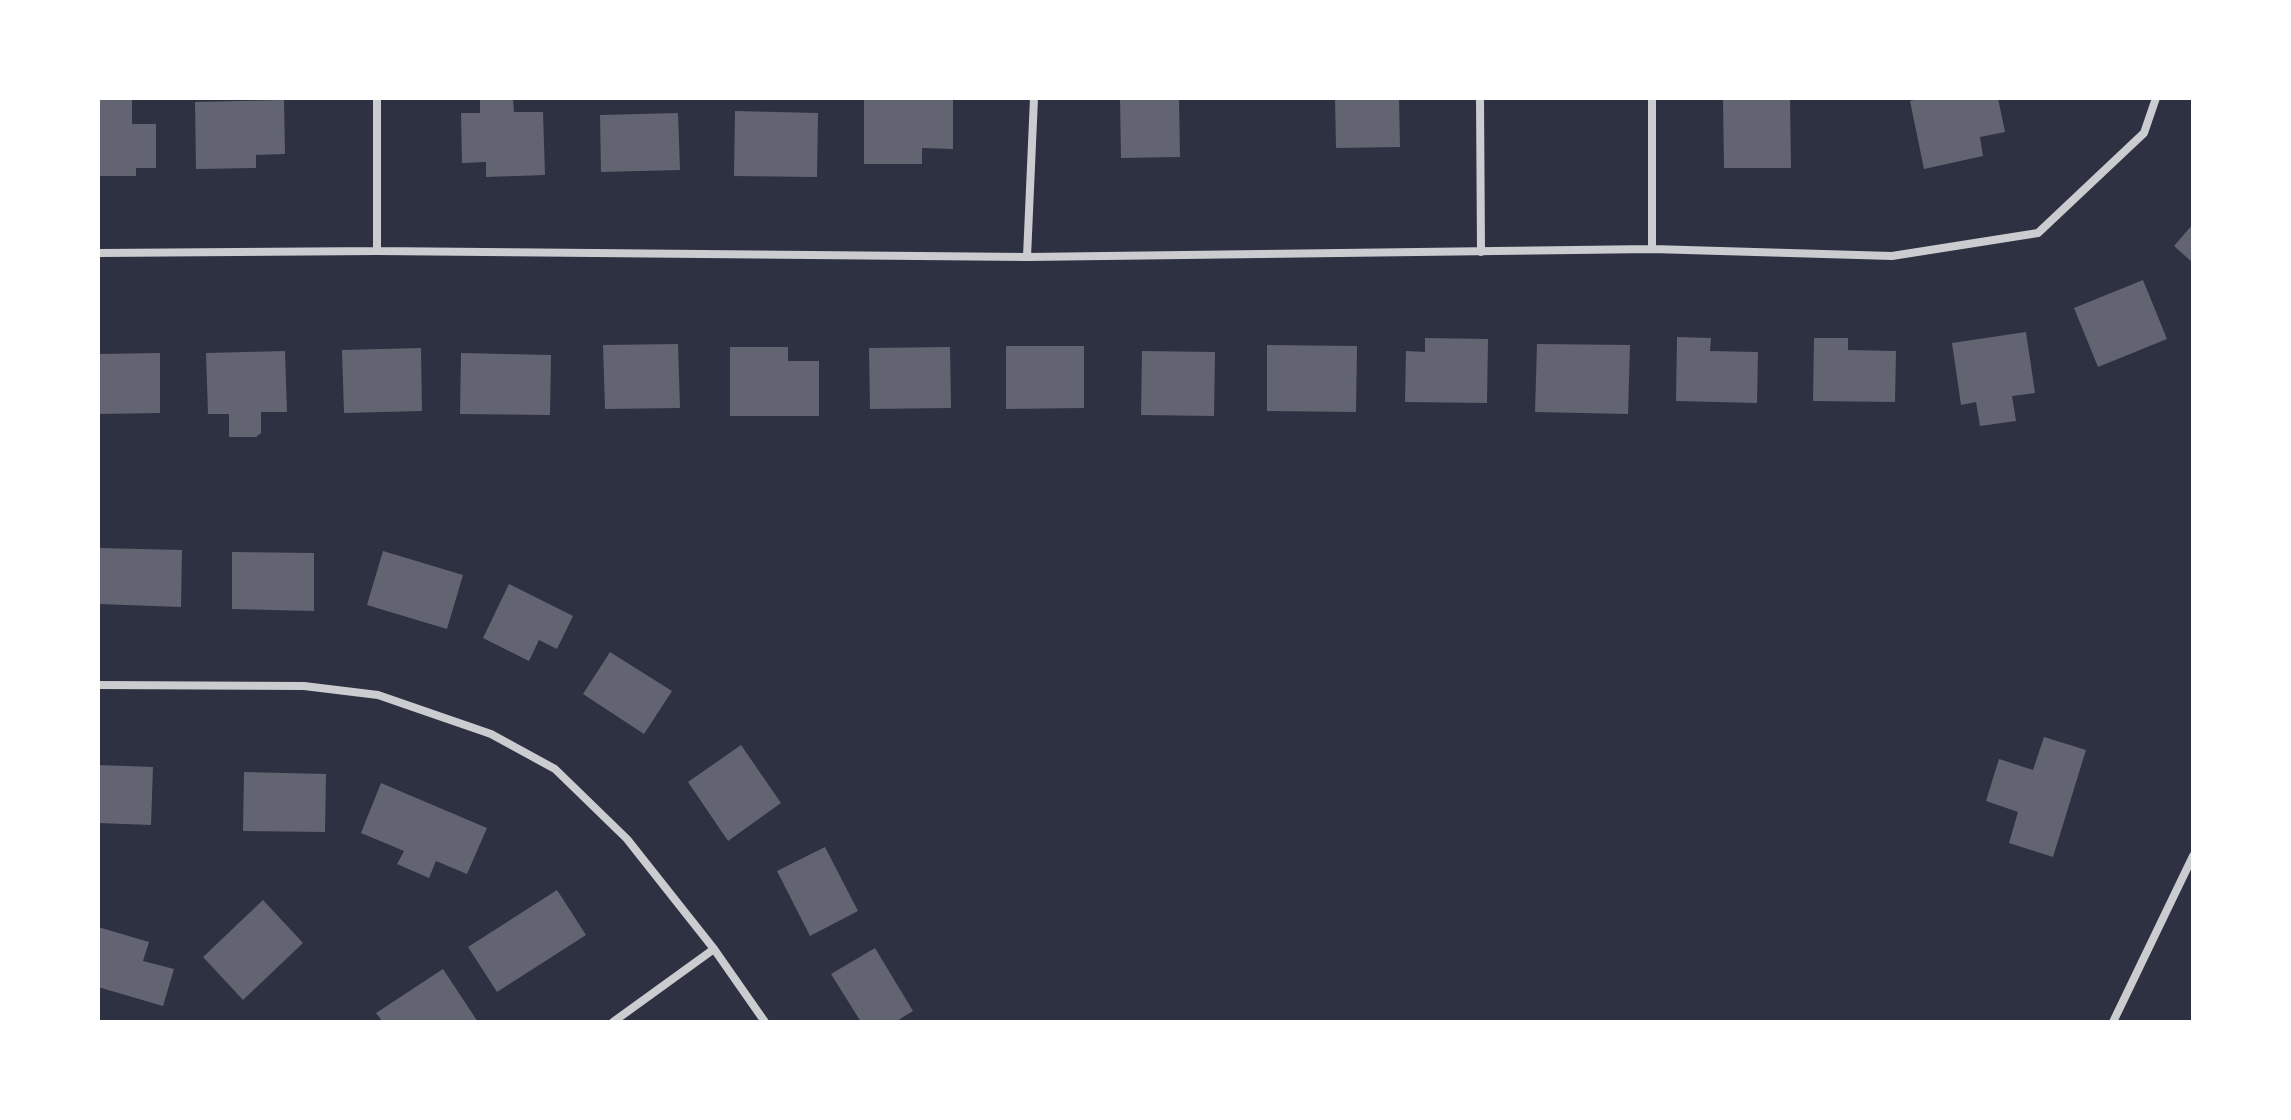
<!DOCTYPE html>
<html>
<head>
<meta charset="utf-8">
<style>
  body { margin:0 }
  #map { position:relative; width:2291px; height:1120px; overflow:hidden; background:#2d3142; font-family:"Varela Round",sans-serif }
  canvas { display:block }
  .frame { position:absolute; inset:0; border:100px solid #fff; pointer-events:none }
</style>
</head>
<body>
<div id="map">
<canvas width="2291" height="1120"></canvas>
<div class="frame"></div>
</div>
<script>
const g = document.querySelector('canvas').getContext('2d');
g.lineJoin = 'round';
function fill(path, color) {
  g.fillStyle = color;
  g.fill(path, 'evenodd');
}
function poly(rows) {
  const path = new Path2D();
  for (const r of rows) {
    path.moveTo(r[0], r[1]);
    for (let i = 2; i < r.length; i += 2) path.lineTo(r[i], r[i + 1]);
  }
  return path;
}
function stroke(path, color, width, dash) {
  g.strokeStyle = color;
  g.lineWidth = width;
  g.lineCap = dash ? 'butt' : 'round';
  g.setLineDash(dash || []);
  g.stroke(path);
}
fill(poly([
  [100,98,132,98,132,124,156,124,156,168,136,168,136,176,98,176],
  [480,98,513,98,514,112,543,112,545,175,486,177,486,162,462,163,461,113,480,113],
  [864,98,953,98,953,149,922,148,922,164,864,164],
  [1120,98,1179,98,1180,157,1121,158],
  [1335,98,1399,98,1400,147,1336,148],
  [1723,98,1790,98,1791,168,1724,168],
  [1923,98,1998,98,2005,132,1980,137,1983,156,1924,169,1910,101],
  [284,100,285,154,256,155,256,168,196,169,195,102],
  [735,111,818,113,817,177,734,176],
  [678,113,680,170,601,172,600,115],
  [2193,224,2193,263,2174,246],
  [2143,280,2167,339,2098,367,2074,308],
  [2026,332,2035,393,2012,396,2016,421,1980,426,1976,402,1961,405,1952,343],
  [1677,337,1711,338,1710,351,1758,352,1757,403,1676,401],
  [1425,338,1488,339,1487,403,1405,402,1406,351,1425,352],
  [1814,338,1848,338,1848,350,1896,351,1895,402,1813,401],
  [678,344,680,408,605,409,603,345],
  [1537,344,1630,345,1628,414,1535,412],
  [1267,345,1357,346,1356,412,1267,411],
  [1006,346,1084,346,1084,408,1006,409],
  [730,347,788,347,788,361,819,361,819,416,730,416],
  [950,347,951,408,870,409,869,348],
  [421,348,422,411,344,413,342,350],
  [285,351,287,412,261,412,261,433,256,437,229,437,229,414,208,414,206,353],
  [1142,351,1215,352,1214,416,1141,415],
  [160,353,160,413,98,414,98,354],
  [461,353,551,355,550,415,460,414],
  [100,548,182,550,181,607,98,604],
  [383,551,463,575,447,629,367,605],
  [232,552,314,553,314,611,232,609],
  [509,584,573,616,557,649,539,640,529,661,483,638],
  [610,652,672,691,644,734,583,694],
  [2044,737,2086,750,2053,857,2009,843,2018,812,1986,801,1999,759,2033,770],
  [741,745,781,803,728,841,688,782],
  [98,765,153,767,151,825,98,823],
  [244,772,326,774,325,832,243,831],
  [381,783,487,828,467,874,436,861,429,878,397,864,404,851,361,833],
  [825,847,858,911,810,936,777,871],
  [557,890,586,935,497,992,468,947],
  [263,900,303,943,243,1000,203,957],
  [98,927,149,942,143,961,174,969,163,1006,98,987],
  [875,948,913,1011,895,1022,861,1022,831,974],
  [443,969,478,1022,383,1022,376,1013]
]), '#626471');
stroke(poly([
  [377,98,377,251],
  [1480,98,1481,252],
  [1652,98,1652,249],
  [98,253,377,251,1027,257,1652,249,1892,256,2038,233,2144,133,2156,98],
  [1027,257,1034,98],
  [98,685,304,686,378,695,491,734,555,769,627,839,714,949,765,1022],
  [613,1022,714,949],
  [2113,1022,2193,856]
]), '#caccd0', 8);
</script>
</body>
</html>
